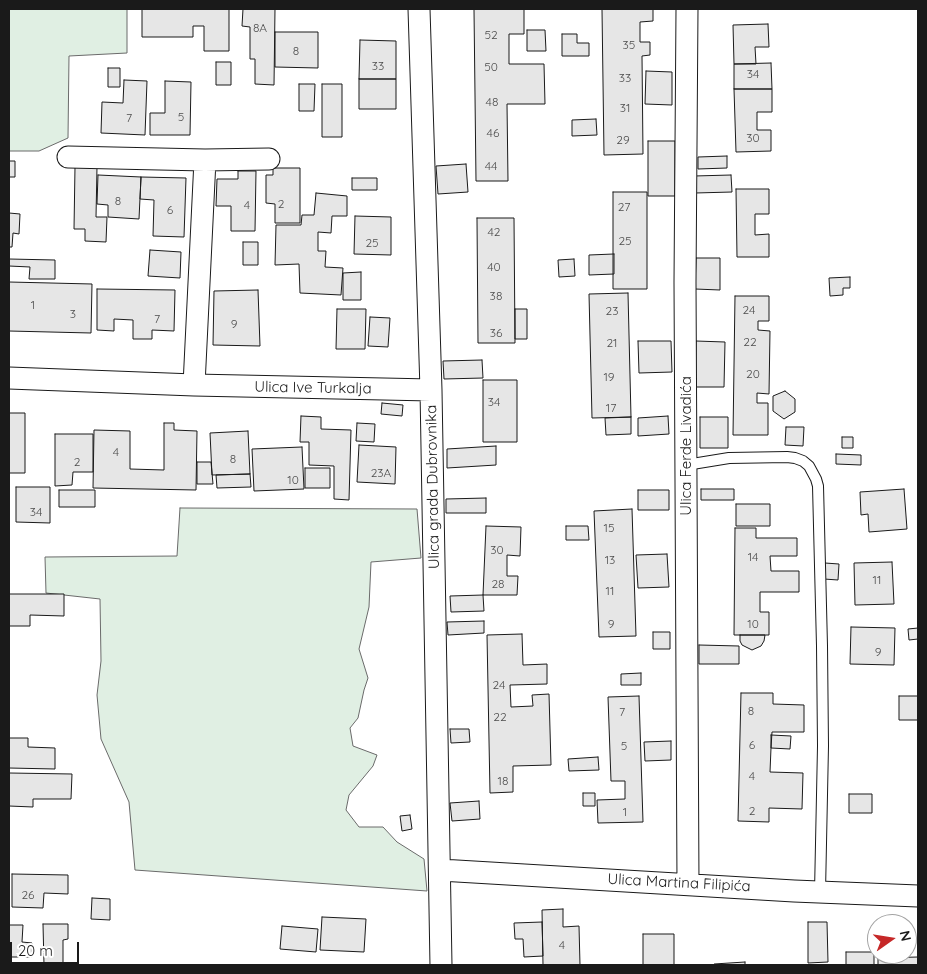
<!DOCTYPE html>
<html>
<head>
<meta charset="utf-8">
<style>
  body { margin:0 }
  #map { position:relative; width:927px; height:974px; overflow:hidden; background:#fff; font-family:Quicksand,sans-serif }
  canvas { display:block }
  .frame { position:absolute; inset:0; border:10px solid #1a1a1a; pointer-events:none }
  .north { position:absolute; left:867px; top:914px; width:50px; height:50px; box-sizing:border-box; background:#fff; border:1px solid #a3a3a3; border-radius:50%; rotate:77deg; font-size:14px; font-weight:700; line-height:20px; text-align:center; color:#1a1a1a }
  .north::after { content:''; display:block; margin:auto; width:18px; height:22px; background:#c62828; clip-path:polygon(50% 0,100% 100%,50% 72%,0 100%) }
  .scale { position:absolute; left:10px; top:942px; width:69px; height:22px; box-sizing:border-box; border:2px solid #1a1a1a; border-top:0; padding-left:6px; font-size:15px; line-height:18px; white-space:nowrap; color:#1a1a1a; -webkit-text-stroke:4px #fff; paint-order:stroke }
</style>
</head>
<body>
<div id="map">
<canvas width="927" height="974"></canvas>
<div class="frame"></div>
<div class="north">N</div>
<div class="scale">20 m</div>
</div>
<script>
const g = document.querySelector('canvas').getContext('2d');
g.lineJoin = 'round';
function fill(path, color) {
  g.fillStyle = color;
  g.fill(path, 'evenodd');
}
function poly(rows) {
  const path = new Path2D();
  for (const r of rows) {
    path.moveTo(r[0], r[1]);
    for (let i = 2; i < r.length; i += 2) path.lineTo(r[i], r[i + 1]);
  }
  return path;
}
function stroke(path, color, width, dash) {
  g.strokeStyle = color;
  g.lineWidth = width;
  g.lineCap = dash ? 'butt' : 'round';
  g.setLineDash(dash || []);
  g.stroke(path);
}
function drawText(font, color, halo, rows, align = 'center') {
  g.font = font + ' Quicksand,sans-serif';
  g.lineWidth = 4;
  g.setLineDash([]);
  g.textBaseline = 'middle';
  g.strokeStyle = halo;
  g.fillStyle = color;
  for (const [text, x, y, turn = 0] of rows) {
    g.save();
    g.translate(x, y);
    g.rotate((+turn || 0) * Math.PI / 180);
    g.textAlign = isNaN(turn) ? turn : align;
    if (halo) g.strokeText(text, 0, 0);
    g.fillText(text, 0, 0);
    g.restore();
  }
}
const green = poly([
  [9,9,127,9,127,53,69,56,68,138,39,151,9,151,9,9],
  [180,508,417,509,421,558,371,562,369,607,359,649,368,678,364,690,358,718,350,728,353,746,377,755,373,766,349,795,346,810,359,827,383,827,397,842,424,859,427,891,135,870,129,802,101,739,97,695,101,661,100,599,46,593,45,557,177,556,180,508]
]);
fill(green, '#e0efe3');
stroke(green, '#6a6a6a', 1);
const building = poly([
  [142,9,229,9,229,51,204,51,204,26,193,26,193,37,142,37,142,9],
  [243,9,275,9,274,85,255,84,255,59,250,59,250,27,242,26,243,9],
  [474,9,524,9,524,34,509,34,509,64,544,64,545,104,507,104,508,181,476,181,474,9],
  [602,9,653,9,653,21,640,22,640,42,650,42,650,55,642,56,643,154,604,155,602,9],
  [768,24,769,47,755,47,756,64,734,64,733,25,768,24],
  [527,30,545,30,546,51,527,51,527,30],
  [275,32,318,32,318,68,275,67,275,32],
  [562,34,577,34,577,43,589,43,589,56,562,56,562,34],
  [360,40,396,41,396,79,359,79,360,40],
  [216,62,231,62,231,85,216,85,216,62],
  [771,63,772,89,734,89,734,64,771,63],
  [108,68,120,68,120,87,108,87,108,68],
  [646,71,672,72,672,105,645,104,646,71],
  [359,79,396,79,396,109,359,109,359,79],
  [124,80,147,81,145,135,101,133,102,102,123,103,124,80],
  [165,81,191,82,190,135,150,135,150,113,165,113,165,81],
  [299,84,315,84,314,111,299,111,299,84],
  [322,84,342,84,342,137,322,137,322,84],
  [734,89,772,89,772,112,757,112,757,130,771,130,771,151,736,152,734,89],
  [596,119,597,135,572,136,572,120,596,119],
  [648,141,675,141,675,196,648,196,648,141],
  [727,156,727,168,698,169,698,157,727,156],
  [9,161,15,161,15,177,9,177,9,161],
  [466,164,468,192,438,194,436,166,466,164],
  [75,167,97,167,96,217,107,217,106,242,85,241,85,229,74,229,75,167],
  [273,168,300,168,300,223,275,223,275,204,266,203,266,175,273,175,273,168],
  [238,171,256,171,255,231,231,231,231,206,216,206,217,179,238,179,238,171],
  [98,175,141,177,139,219,108,217,108,205,97,204,98,175],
  [731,175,732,192,695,193,694,176,731,175],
  [141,177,186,178,184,237,153,236,154,200,140,199,141,177],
  [352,178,377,178,377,190,352,190,352,178],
  [736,189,769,189,769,214,755,214,755,235,769,234,769,257,737,257,736,189],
  [613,192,647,192,647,289,613,289,613,192],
  [316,193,347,196,347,216,332,216,331,233,318,232,318,251,326,251,325,267,343,268,341,295,300,293,299,264,275,265,276,225,301,225,302,215,314,215,316,193],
  [9,213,20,214,19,234,13,233,12,247,9,247,9,213],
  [355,216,391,217,391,255,354,254,355,216],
  [477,218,514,218,515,343,478,343,477,218],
  [243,242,258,242,258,265,243,265,243,242],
  [150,250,181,252,180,278,148,276,150,250],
  [614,254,614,274,589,275,589,255,614,254],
  [696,258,720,258,720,290,695,289,696,258],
  [9,259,55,260,55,279,29,279,30,267,9,266,9,259],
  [574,259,575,276,559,277,558,260,574,259],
  [361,272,361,300,343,300,343,273,361,272],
  [850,277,850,288,843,288,843,295,830,296,829,278,850,277],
  [9,282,92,284,91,333,9,331,9,282],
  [97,289,175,290,174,331,152,330,152,339,133,339,133,320,114,319,114,331,97,330,97,289],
  [258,290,260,346,213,345,214,291,258,290],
  [628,293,631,417,592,418,589,294,628,293],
  [735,296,769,296,769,321,758,321,758,330,770,331,769,394,757,393,757,403,768,403,768,435,733,435,735,296],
  [337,309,366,309,365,349,336,349,337,309],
  [515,309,527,309,527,339,515,339,515,309],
  [370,317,390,318,388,347,368,346,370,317],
  [638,341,671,341,672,372,639,373,638,341],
  [696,341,725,342,724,387,695,387,696,341],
  [482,360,483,378,444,379,443,361,482,360],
  [483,380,517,380,517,442,483,442,483,380],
  [785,391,795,399,795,412,784,419,773,411,773,396,785,391],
  [382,403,403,405,402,416,381,414,382,403],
  [9,413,25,413,25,473,9,473,9,413],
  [301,416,321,417,321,429,351,430,349,500,334,499,334,466,309,465,309,442,300,442,301,416],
  [668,416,669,434,638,436,638,418,668,416],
  [631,417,631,434,606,435,605,418,631,417],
  [700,417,728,417,728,448,700,448,700,417],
  [164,423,174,423,174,430,197,431,196,490,93,488,94,430,130,431,130,469,164,470,164,423],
  [357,423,375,424,374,442,356,441,357,423],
  [786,427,804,427,803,446,785,445,786,427],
  [248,431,250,474,212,475,210,433,248,431],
  [55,434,93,434,93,472,73,472,72,485,55,486,55,434],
  [842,437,853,437,853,448,842,448,842,437],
  [359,445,396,447,395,484,357,482,359,445],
  [496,446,496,465,447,468,447,449,496,446],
  [302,447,304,489,254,491,252,449,302,447],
  [836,454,861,455,861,465,836,464,836,454],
  [197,462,211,462,213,484,197,484,197,462],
  [305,468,330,468,330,488,305,488,305,468],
  [250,474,251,487,217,488,216,475,250,474],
  [16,487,50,487,50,523,16,522,16,487],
  [701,489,734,489,734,500,701,500,701,489],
  [904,489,907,529,869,532,868,514,861,515,860,492,904,489],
  [59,490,95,490,95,507,59,507,59,490],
  [638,490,669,490,669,510,638,510,638,490],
  [486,498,486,513,446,513,446,499,486,498],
  [736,504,770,504,770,526,736,526,736,504],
  [632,509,636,636,599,637,594,511,632,509],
  [486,526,521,527,520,556,507,555,507,576,518,576,517,595,483,595,486,526],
  [566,526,588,526,589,540,566,540,566,526],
  [735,528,756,528,756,538,797,538,797,556,770,556,771,571,799,571,799,592,760,592,760,612,769,612,769,635,734,635,735,528],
  [667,554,669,587,638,588,636,555,667,554],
  [892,562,894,604,855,605,854,563,892,562],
  [825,563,839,564,838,580,824,579,825,563],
  [9,594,64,594,64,616,30,615,30,626,9,626,9,594],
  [483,595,484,611,451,612,450,596,483,595],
  [484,621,484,633,448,635,447,622,484,621],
  [851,627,895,628,894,665,850,664,851,627],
  [918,628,918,639,909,640,908,629,918,628],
  [653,632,670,632,670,649,653,649,653,632],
  [522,634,523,665,547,664,547,684,510,685,511,707,533,706,532,695,549,694,551,765,513,766,513,792,490,793,487,635,522,634],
  [740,635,765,635,764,641,761,646,752,650,742,645,740,641,740,635],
  [699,645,739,646,739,664,699,664,699,645],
  [641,673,641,685,621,685,621,674,641,673],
  [741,693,773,693,773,704,804,705,804,732,772,732,771,748,770,772,803,773,802,809,769,808,769,822,738,821,741,693],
  [639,696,643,822,598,823,597,800,625,799,625,781,611,781,608,697,639,696],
  [899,696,918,696,918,720,899,720,899,696],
  [450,729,469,729,470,742,451,743,450,729],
  [771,735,791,736,790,749,771,748,771,735],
  [9,738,28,738,28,747,55,748,55,769,9,768,9,738],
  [671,741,671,760,645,761,644,742,671,741],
  [598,757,599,770,569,771,568,759,598,757],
  [9,773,72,774,71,799,33,799,33,807,9,806,9,773],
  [583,793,595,793,595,806,583,806,583,793],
  [849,794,872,794,872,813,849,813,849,794],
  [479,801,480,819,452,821,450,803,479,801],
  [410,815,412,829,402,831,400,816,410,815],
  [12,874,68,875,68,894,44,893,43,908,12,907,12,874],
  [92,898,110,899,110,920,91,919,92,898],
  [563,909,563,927,579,926,580,965,543,965,542,910,563,909],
  [322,917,366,919,364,952,320,950,322,917],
  [542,922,543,956,524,957,523,939,515,939,514,923,542,922],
  [808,922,827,922,828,962,808,963,808,922],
  [43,924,68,924,68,939,63,940,63,965,44,965,43,924],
  [9,925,23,925,22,942,32,943,32,957,9,957,9,925],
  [282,926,318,929,316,952,280,949,282,926],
  [643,934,674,934,674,965,643,965,643,934],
  [846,952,874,952,874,965,846,965,846,952],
  [918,957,918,965,878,965,878,958,918,957],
  [745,962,745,965,714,965,714,964,745,962]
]);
fill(building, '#e6e6e6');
stroke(building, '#1a1a1a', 1);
const lane = poly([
  [686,465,729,458,787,457,795,458,803,461,809,466,816,479,818,486,822,646,823,746,820,892]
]);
const street = poly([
  [419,9,431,390,441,965],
  [687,9,685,282,688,884],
  [68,157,205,160,269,159],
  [9,378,194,385,431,390],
  [194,385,205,160],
  [440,870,794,891,918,896]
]);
stroke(lane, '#1a1a1a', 12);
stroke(street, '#1a1a1a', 23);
stroke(lane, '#fff', 10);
stroke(street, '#fff', 21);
drawText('12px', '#4d4d4d', null, [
  ["8A",260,28],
  ["52",491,35],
  ["35",629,45],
  ["8",296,51],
  ["33",378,66],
  ["50",491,67],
  ["34",753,74],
  ["33",625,78],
  ["48",492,102],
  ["31",625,108],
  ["5",181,117],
  ["7",129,118],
  ["46",493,133],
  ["30",753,138],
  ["29",623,140],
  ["44",491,166],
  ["8",118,201],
  ["2",281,204],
  ["4",247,205],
  ["27",624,207],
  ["6",170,210],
  ["42",494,232],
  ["25",625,241],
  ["25",372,243],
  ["40",494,267],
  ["38",496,296],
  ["1",33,305],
  ["24",749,310],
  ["23",612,311],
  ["3",73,314],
  ["7",157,319],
  ["9",234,324],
  ["36",496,333],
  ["22",750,342],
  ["21",612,343],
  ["20",753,374],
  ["19",609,377],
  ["34",494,402],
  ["17",611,408],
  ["4",116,452],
  ["8",233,459],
  ["2",77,462],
  ["23A",381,473],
  ["10",293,480],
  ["34",36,512],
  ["15",609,528],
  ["30",497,550],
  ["14",753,557],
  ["13",610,560],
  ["11",877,580],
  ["28",498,584],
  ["11",610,591],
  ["9",611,624],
  ["10",753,624],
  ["9",878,652],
  ["24",499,685],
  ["8",751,711],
  ["7",622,712],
  ["22",500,717],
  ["6",752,745],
  ["5",624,746],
  ["4",752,776],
  ["18",503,781],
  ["2",752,811],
  ["1",625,812],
  ["26",28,895],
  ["4",562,945]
]);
drawText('15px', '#1a1a1a', '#fff', [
  ["Ulica Ive Turkalja",313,388,1],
  ["Ulica Ferde Livadića",686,446,-90],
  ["Ulica grada Dubrovnika",433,487,-91],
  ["Ulica Martina Filipića",679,883,3]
]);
</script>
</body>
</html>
